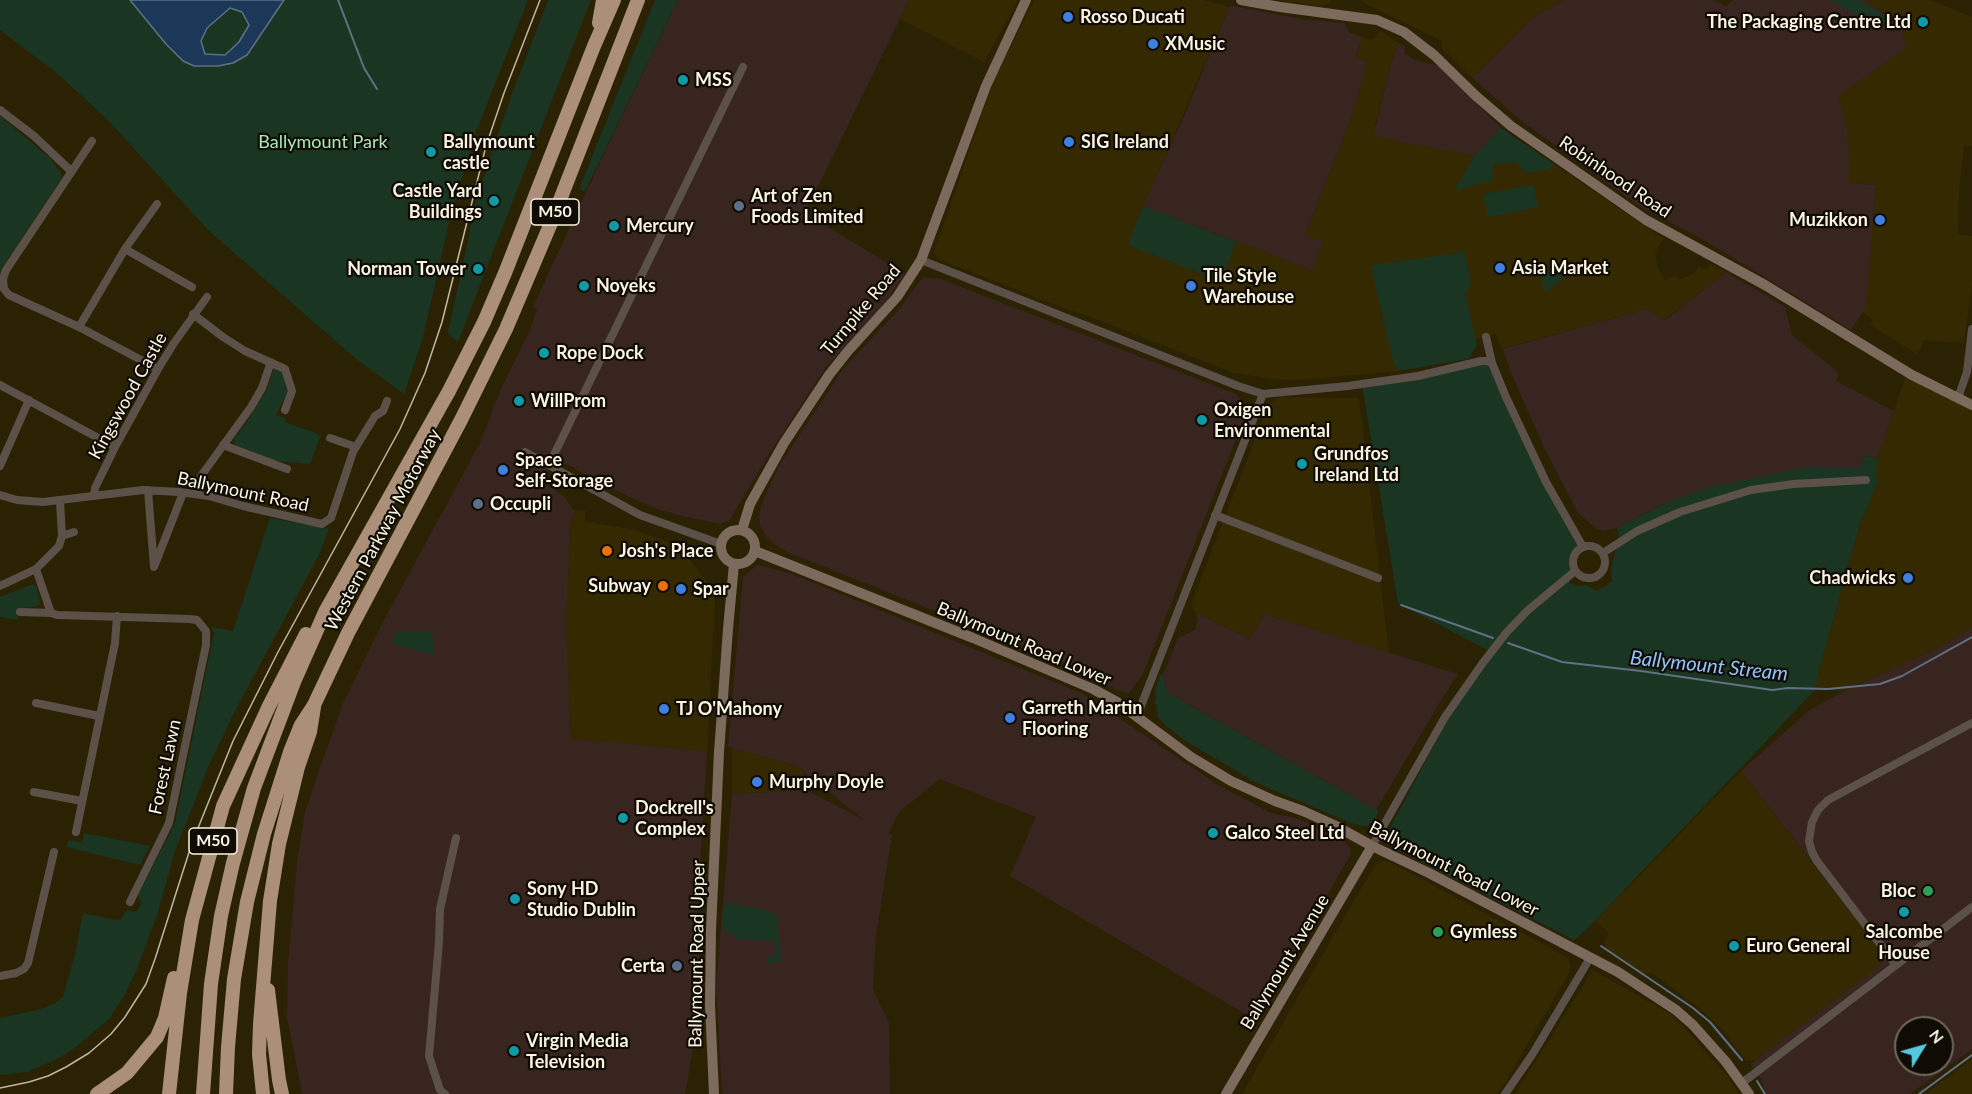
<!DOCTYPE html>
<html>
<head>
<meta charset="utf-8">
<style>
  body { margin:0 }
  #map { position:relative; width:1972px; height:1094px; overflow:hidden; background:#2b2204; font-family:Lato,sans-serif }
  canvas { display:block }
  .north { position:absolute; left:1894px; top:1016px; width:60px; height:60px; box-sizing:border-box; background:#100c03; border:2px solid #6e695d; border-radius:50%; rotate:53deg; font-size:16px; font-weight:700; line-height:24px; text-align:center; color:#faf5e3 }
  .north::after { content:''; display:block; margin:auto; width:21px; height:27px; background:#54cade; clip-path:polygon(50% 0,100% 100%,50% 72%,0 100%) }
</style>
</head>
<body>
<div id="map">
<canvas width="1972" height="1094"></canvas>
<div class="north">N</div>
</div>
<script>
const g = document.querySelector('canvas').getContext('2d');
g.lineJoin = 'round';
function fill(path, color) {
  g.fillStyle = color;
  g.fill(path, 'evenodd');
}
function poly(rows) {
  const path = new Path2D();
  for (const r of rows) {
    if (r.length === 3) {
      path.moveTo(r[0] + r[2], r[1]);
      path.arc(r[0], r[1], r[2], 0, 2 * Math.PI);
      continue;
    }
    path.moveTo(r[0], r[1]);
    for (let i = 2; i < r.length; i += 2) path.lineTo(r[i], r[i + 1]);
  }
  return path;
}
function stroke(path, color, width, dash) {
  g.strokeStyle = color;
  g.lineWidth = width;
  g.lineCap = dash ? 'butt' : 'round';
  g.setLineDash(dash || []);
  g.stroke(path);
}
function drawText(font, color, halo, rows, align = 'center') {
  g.font = font + ' Lato,sans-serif';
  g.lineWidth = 4.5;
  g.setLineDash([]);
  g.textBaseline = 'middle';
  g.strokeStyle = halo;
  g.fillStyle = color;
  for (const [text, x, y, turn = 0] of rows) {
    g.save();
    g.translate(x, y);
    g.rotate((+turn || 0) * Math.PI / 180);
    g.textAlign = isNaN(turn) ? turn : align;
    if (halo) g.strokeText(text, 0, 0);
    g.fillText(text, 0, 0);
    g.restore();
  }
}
fill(poly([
  [909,0,1018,0,984,62,900,19],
  [1034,0,1203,0,1229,7,1144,206,1284,259,1305,235,1351,118,1366,62,1356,58,1362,37,1373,40,1380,31,1399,43,1392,61,1375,125,1474,156,1501,128,1664,239,1655,252,1658,269,1665,280,1675,276,1681,279,1695,273,1698,266,1708,270,1709,263,1726,272,1664,320,1647,309,1501,349,1496,334,1476,339,1477,345,1468,357,1398,371,1300,380,1274,379,1234,373,1093,318,1045,301,938,259,934,252,994,80],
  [1281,0,1333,0,1327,5,1318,6],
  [1362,0,1564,0,1533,17,1472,78,1442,48,1442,41,1366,4],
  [1870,0,1930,0,1972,17,1972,146,1964,146,1959,192,1958,234,1972,236,1972,284,1964,343,1925,340,1917,354,1870,325,1873,320,1863,312,1876,185,1849,183,1849,159,1837,96,1906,48,1902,26,1868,3],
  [1906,376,1972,411,1972,629,1933,650,1847,690,1815,690,1817,678,1859,527,1878,481,1876,476,1878,456],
  [1282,397,1359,398,1389,653,1264,614,1251,639,1195,612,1191,604,1268,406,1276,399],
  [575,510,586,511,585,521,634,530,678,545,710,586,715,601,707,751,571,740,566,621,571,521],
  [732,748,797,766,804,772,806,790,732,794],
  [1741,771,1882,953,1883,964,1755,1060,1746,1061,1722,1029,1697,1006,1652,973,1644,974,1606,949,1604,942,1609,933,1595,921],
  [1383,861,1389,862,1567,957,1571,965,1569,973,1498,1094,1242,1094,1374,866],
  [1593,970,1672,1015,1727,1075,1739,1094,1515,1094],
  [1972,1059,1972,1094,1925,1094]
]), '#342901');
fill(poly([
  [678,0,909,0,805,213,905,274,879,310,826,367,770,452,729,521,721,524,682,516,654,508,615,490,558,460,540,480,565,497,572,509,575,510,571,521,566,621,571,739,707,751,699,881,698,929,701,1002,685,1094,302,1094,287,1016,288,963,297,862,305,812,319,771,343,703,384,620,480,443,501,389,529,332,537,309,533,307,600,162],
  [1564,0,1712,0,1726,6,1733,0,1870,0,1868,3,1902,26,1906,48,1838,96,1847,130,1849,159,1849,183,1876,185,1866,307,1851,330,1704,240,1642,208,1523,122,1472,78,1533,17],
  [1233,6,1301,19,1345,23,1350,33,1362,37,1356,57,1367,63,1351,118,1305,235,1323,242,1312,270,1143,206,1188,107,1229,7],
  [1399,43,1405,47,1404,53,1415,60,1439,66,1501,128,1474,156,1373,136,1392,61],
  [1726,272,1787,308,1786,311,1792,335,1839,373,1836,381,1894,411,1878,456,1875,458,1864,456,1861,467,1856,468,1667,502,1617,528,1604,531,1595,528,1578,513,1544,447,1512,375,1503,349,1647,309,1665,320],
  [923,277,941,279,1236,394,1245,404,1246,414,1147,664,1143,674,1129,693,1121,692,1060,661,787,552,774,544,765,535,760,525,759,515,762,503,779,466,843,369,899,309],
  [757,565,790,573,1083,694,1220,786,1271,813,1296,818,1344,840,1351,849,1351,854,1254,1019,1010,876,1036,817,940,779,899,812,889,833,892,835,876,935,873,989,889,1023,890,1094,722,1094,716,985,732,794,806,790,864,820,797,766,728,747,743,577],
  [1195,612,1250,639,1264,614,1458,674,1440,702,1376,810,1170,694,1166,689,1163,675,1178,638,1195,630,1198,620],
  [1972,628,1972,1049,1910,1094,1766,1094,1761,1078,1750,1064,1882,964,1882,952,1741,771,1811,709,1847,690,1933,650],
  [1906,1028,1942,1028,1942,1064,1906,1064]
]), '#382520');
fill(poly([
  [0,0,528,0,474,137,449,223,423,337,404,394,355,358,208,230,107,119,59,75,0,30],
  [548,0,591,0,458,342,448,333,478,193,513,91],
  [655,0,678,0,585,191,579,189],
  [1830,0,1858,0,1888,17,1883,27,1880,28],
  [0,116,50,158,63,176,3,266,0,276],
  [1501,128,1555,165,1546,170,1526,173,1514,162,1493,164,1493,180,1454,191,1474,156],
  [1533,185,1538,207,1488,217,1483,194],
  [1143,206,1236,242,1221,281,1128,245],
  [1465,252,1471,286,1465,293,1477,345,1468,359,1398,371,1392,358,1371,267,1373,265],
  [1567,267,1569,274,1545,293,1540,272],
  [1487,361,1583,547,1575,555,1574,568,1566,578,1570,583,1577,586,1586,585,1597,591,1612,582,1611,568,1614,555,1620,542,1617,528,1667,502,1714,486,1809,467,1856,468,1861,467,1864,456,1875,458,1878,456,1876,476,1878,481,1859,527,1817,678,1815,690,1586,930,1574,940,1427,865,1383,841,1446,723,1491,652,1398,603,1362,384],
  [274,368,283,372,288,391,276,415,286,419,285,422,321,435,310,464,276,461,235,445,234,439,256,408,267,389],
  [270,518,329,529,320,553,234,713,209,765,175,851,158,912,137,969,124,996,109,1019,72,1050,59,1058,27,1072,0,1075,0,1018,41,1009,55,1003,63,997,75,954,83,913,115,920,121,919,127,910,136,912,140,906,141,903,138,895,175,823,211,647,214,633,212,627,233,631],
  [33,584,37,588,40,604,34,607,19,608,17,620,0,617,0,597],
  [399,631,432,631,434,655,395,645,392,641],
  [1161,674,1163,675,1166,689,1170,694,1378,811,1376,818,1367,826,1362,826,1351,823,1255,782,1186,741,1165,725,1158,717,1156,709,1157,705,1155,703,1156,698,1155,690],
  [84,833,150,846,140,865,66,847,69,840,82,842],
  [729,903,767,910,777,916,781,962,767,963,767,957,776,957,774,941,736,939,730,932,723,930,722,909]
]), '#1a3522');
const water = poly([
  [130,0,284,0,247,55,233,63,218,66,194,66,183,61,166,44,130,0],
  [230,8,242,12,249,25,239,42,225,55,205,54,201,41,207,28,230,8]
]);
fill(water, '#1c3859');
stroke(water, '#5f7182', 1.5);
stroke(poly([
  [338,0,364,68,377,89],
  [1401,605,1493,638],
  [1508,643,1562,662,1641,671,1772,690,1788,688,1828,689,1880,684,1902,676,1972,637],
  [1601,946,1693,1008,1710,1022,1742,1060],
  [1757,1081,1765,1094],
  [1919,1094,1972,1055]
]), '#5f7182', 2);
stroke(poly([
  [0,110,34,136,71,171],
  [92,141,6,270,3,279,4,289,9,295,79,327,158,369],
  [125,249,192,287],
  [921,260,1238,386,1263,394,1348,386,1418,376,1481,361,1487,361,1492,363],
  [193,314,223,337,245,351,285,369,292,391,285,410],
  [79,327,125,249,157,204],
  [1486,337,1492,363,1506,397,1546,482,1583,547],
  [0,385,115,447],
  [1958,398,1967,372,1972,329],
  [330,438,356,447],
  [223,445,287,469],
  [525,452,640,515,721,544],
  [549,465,743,67],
  [0,466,29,400],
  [201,476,251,407,262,388,271,362],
  [148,490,154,567,183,493],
  [0,495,17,500,43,502,143,490,179,492,209,496,243,506,322,524,331,518,353,452,375,416,383,411,387,401],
  [94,495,95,488,115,447,158,369,174,343,207,297],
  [1215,515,1378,578],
  [62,536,74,532],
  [1589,562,16],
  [1603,553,1637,531,1680,512,1751,490,1793,484,1866,480],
  [36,569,51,613,57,615,189,619,197,620,206,631,206,645,169,823,130,902],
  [0,586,36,569,59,546,62,536,60,501],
  [20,612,51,613],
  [36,703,99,716],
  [1137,716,1263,394],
  [34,792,82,801],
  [76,832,115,643,117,616],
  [1372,846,1445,717,1482,664,1506,633,1527,611,1575,571],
  [1896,965,1817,861,1812,852,1809,841,1812,822,1818,810,1828,800,1972,723],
  [0,976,16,973,24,969,28,963,54,852],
  [1742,1083,1972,907],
  [445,1094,440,1090,429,1056,439,942,440,909,456,838],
  [1505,1094,1532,1055,1590,958]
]), '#5c5148', 8);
stroke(poly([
  [1241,0,1280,7,1377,20,1404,32,1434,55,1476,96,1511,126,1646,220,1765,285,1912,375,1972,405],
  [738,547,17],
  [742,530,750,504,784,443,829,375,848,351,897,297,921,260,986,86,1026,0],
  [755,551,973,638,1093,689,1117,702,1191,757,1231,781,1275,801,1303,811,1334,825,1372,846,1429,873,1618,972,1676,1010,1693,1025,1726,1062,1749,1094],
  [714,1094,710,1005,711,930,719,752,728,629,734,564],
  [1226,1094,1372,846]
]), '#7c6a5c', 10);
stroke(poly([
  [599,23,603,0],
  [268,990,279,1080,282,1094],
  [97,1094,127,1073,157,1037,165,1018,174,978],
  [169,1094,180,993,192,920,223,806,269,706,306,634],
  [203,1094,211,984,221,916,233,863,254,788,294,682,325,612,449,391,484,322,505,273,594,46,614,0],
  [226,1094,228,1047,234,979,247,902,264,834,290,752,301,725,314,705,348,633,461,420,506,329,551,223,638,0],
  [263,1094,259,1054,260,1024,270,901,279,844,298,767,310,732,314,707]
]), '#ab8f78', 14);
stroke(poly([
  [0,1088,29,1082,48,1076,66,1067,89,1053,111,1034,125,1017,146,984,155,959,192,843,233,741,278,652,400,429,425,373,442,322,486,146,504,93,540,0]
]), '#beb7a2', 1.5);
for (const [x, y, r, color] of [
  [1068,17,6,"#3f7fe0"],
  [1923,22,6,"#0f9aa8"],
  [1153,44,6,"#3f7fe0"],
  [683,80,6,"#0f9aa8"],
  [1069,142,6,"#3f7fe0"],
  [431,152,6,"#0f9aa8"],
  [494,201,6,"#0f9aa8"],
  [739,206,6,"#5c6f8a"],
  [1880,220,6,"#3f7fe0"],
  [614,226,6,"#0f9aa8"],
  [1500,268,6,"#3f7fe0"],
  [478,269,6,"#0f9aa8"],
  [584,286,6,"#0f9aa8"],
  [1191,286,6,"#3f7fe0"],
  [544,353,6,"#0f9aa8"],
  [519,401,6,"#0f9aa8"],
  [1202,420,6,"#0f9aa8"],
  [1302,464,6,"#0f9aa8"],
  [503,470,6,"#3f7fe0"],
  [478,504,6,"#5c6f8a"],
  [607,551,6,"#e8710a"],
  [1908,578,6,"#3f7fe0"],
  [663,586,6,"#e8710a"],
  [681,589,6,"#3f7fe0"],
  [664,709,6,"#3f7fe0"],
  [1010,718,6,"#3f7fe0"],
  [757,782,6,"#3f7fe0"],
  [623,818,6,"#0f9aa8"],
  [1213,833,6,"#0f9aa8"],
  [1928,891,6,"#2e9e5b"],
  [515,899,6,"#0f9aa8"],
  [1904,912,6,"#0f9aa8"],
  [1438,932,6,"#2e9e5b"],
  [1734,946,6,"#0f9aa8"],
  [677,966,6,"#5c6f8a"],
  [514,1051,6,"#0f9aa8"]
]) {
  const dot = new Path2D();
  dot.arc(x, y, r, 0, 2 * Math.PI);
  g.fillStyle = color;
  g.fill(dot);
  stroke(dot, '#100c03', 2);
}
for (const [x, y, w] of [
  [555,212,48],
  [213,841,48]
]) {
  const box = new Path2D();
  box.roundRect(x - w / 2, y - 13, w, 26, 4.5);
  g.fillStyle = '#100c03';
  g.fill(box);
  stroke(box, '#faf5e3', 1.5);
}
drawText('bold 16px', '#faf5e3', null, [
  ["M50",555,212],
  ["M50",213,841]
]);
drawText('bold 18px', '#faf5e3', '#100c03', [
  ["Rosso Ducati",1080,17],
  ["The Packaging Centre Ltd",1911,22,"right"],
  ["XMusic",1165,44],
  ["MSS",695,80],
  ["Ballymount",443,142],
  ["castle",443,163],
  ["SIG Ireland",1081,142],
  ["Castle Yard",482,191,"right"],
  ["Buildings",482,212,"right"],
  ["Art of Zen",751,196],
  ["Foods Limited",751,217],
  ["Muzikkon",1868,220,"right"],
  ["Mercury",626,226],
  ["Asia Market",1512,268],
  ["Norman Tower",466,269,"right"],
  ["Tile Style",1203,276],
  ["Warehouse",1203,297],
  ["Noyeks",596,286],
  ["Rope Dock",556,353],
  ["WillProm",531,401],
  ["Oxigen",1214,410],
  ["Environmental",1214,431],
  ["Grundfos",1314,454],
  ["Ireland Ltd",1314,475],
  ["Space",515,460],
  ["Self-Storage",515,481],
  ["Occupli",490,504],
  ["Josh's Place",619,551],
  ["Chadwicks",1896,578,"right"],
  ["Subway",651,586,"right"],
  ["Spar",693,589],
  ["Garreth Martin",1022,708],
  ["Flooring",1022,729],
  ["TJ O'Mahony",676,709],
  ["Murphy Doyle",769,782],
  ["Dockrell's",635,808],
  ["Complex",635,829],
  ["Galco Steel Ltd",1225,833],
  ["Sony HD",527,889],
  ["Studio Dublin",527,910],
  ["Bloc",1916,891,"right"],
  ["Gymless",1450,932],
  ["Salcombe",1904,932,"center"],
  ["House",1904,953,"center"],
  ["Euro General",1746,946],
  ["Certa",665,966,"right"],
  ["Virgin Media",526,1041],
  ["Television",526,1062]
], 'left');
drawText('18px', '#a5eab8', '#100c03', [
  ["Ballymount Park",323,142]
]);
drawText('18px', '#faf5e3', '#100c03', [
  ["Robinhood Road",1615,177,34],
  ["Turnpike Road",861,310,-50],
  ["Kingswood Castle",128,396,-61],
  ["Ballymount Road",243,492,12],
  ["Western Parkway Motorway",383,530,-62],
  ["Ballymount Road Lower",1024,644,23],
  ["Forest Lawn",165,767,-78],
  ["Ballymount Road Lower",1454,869,27],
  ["Ballymount Road Upper",697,954,-89],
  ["Ballymount Avenue",1285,962,-59]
]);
drawText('italic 20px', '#92c3fd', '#100c03', [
  ["Ballymount Stream",1709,666,6]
]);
</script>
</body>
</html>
